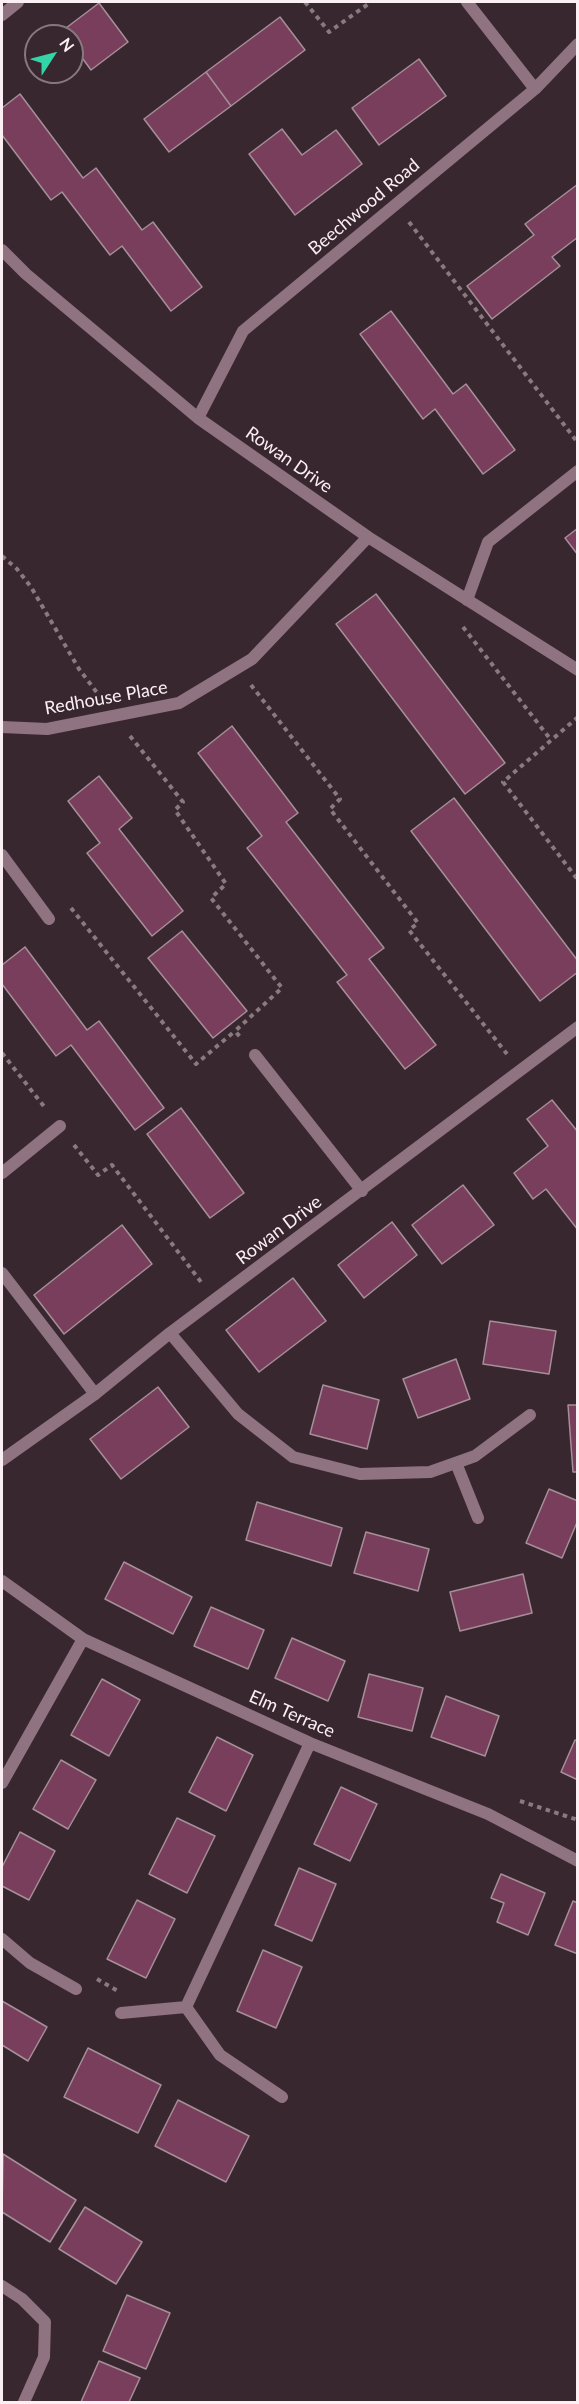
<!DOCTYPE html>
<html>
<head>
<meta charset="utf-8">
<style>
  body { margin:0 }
  #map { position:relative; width:579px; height:2404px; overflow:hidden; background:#39272f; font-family:Lato,sans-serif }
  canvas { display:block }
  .frame { position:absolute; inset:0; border:3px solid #fbeff4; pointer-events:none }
  .north { position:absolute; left:24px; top:24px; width:60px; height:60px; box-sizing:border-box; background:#39272f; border:2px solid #87777e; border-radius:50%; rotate:54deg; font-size:16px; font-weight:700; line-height:24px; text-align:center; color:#fbeff4 }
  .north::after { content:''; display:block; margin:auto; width:21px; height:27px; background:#33d4a8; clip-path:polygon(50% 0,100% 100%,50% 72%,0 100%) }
</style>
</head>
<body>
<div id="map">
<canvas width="579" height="2404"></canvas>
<div class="frame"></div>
<div class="north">N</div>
</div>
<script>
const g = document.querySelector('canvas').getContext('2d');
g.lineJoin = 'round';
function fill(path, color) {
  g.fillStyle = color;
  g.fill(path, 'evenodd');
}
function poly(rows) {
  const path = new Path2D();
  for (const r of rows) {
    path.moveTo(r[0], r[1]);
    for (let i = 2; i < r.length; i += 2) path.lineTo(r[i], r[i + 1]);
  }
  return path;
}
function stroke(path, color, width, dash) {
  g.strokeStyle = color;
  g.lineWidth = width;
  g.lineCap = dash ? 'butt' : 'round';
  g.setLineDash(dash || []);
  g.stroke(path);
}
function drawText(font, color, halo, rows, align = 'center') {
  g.font = font + ' Lato,sans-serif';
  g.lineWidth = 4.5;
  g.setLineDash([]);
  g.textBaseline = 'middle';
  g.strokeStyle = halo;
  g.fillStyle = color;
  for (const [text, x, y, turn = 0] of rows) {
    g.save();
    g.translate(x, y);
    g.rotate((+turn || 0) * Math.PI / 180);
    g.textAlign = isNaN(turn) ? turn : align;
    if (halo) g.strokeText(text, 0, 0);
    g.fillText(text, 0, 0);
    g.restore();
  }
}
const building = poly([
  [99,3,128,42,91,70,72,44,72,36,66,36,62,31,99,3],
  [280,17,305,50,231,106,206,72,280,17],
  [419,59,446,96,379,145,352,108,419,59],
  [206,72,231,106,169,152,144,119,206,72],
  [20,94,83,178,96,168,142,230,153,222,202,287,171,311,122,246,110,255,62,192,51,200,2,135,2,108,20,94],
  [282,129,302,155,336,130,362,164,295,215,249,154,282,129],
  [578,184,578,237,552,257,560,266,492,319,467,286,534,235,525,224,578,184],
  [391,311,453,394,466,384,515,450,483,474,435,409,423,419,360,334,391,311],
  [578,528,578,555,565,538,578,528],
  [376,594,505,763,465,794,336,624,376,594],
  [232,726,298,813,286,822,384,948,369,959,436,1045,405,1069,337,982,347,975,247,848,262,836,198,753,232,726],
  [99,776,132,818,119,829,183,911,152,936,87,853,100,843,68,801,99,776],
  [454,798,578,961,578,972,540,1001,411,831,454,798],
  [182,931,247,1011,213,1038,148,958,182,931],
  [25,947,87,1030,99,1021,164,1108,135,1130,71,1045,56,1056,2,984,2,965,25,947],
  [552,1100,578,1132,578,1230,546,1189,533,1199,514,1173,548,1146,527,1119,552,1100],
  [181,1108,244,1193,210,1218,147,1134,181,1108],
  [463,1185,494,1225,442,1264,412,1225,463,1185],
  [392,1222,417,1255,364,1298,338,1265,392,1222],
  [122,1225,152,1264,64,1334,34,1295,122,1225],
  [293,1278,326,1321,259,1372,226,1330,293,1278],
  [490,1321,556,1331,549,1374,483,1364,490,1321],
  [456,1359,470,1399,418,1418,403,1379,456,1359],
  [323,1385,379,1400,367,1449,310,1434,323,1385],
  [158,1387,189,1427,121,1479,90,1439,158,1387],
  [568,1405,578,1405,578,1472,573,1472,568,1405],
  [549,1489,578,1501,578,1520,562,1558,526,1543,549,1489],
  [257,1502,342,1528,331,1566,246,1540,257,1502],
  [366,1532,429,1549,418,1591,354,1573,366,1532],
  [124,1562,192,1597,173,1634,105,1599,124,1562],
  [523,1574,532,1613,460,1631,450,1592,523,1574],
  [211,1607,264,1630,248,1669,194,1646,211,1607],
  [292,1638,345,1661,328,1701,275,1678,292,1638],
  [369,1674,423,1688,412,1731,358,1717,369,1674],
  [102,1679,140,1700,109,1756,71,1735,102,1679],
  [446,1696,499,1716,485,1756,431,1737,446,1696],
  [217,1737,253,1755,226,1811,189,1792,217,1737],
  [575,1740,578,1741,578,1780,561,1772,575,1740],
  [61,1760,96,1780,68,1829,33,1809,61,1760],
  [341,1787,377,1804,350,1861,314,1844,341,1787],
  [177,1818,215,1836,187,1893,149,1874,177,1818],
  [20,1832,55,1851,29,1900,2,1886,2,1867,20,1832],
  [299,1868,336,1884,312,1941,275,1925,299,1868],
  [501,1874,545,1893,528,1935,497,1922,504,1903,491,1898,501,1874],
  [137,1900,175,1919,146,1978,107,1959,137,1900],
  [573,1901,578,1903,578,1954,555,1945,573,1901],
  [263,1950,302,1967,276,2028,237,2011,263,1950],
  [2,2001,47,2027,28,2061,2,2045,2,2001],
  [88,2048,161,2085,138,2133,64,2097,88,2048],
  [178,2100,249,2136,226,2182,155,2146,178,2100],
  [3,2154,76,2200,50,2242,2,2212,3,2154],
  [85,2207,142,2242,116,2284,59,2249,85,2207],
  [127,2295,170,2313,146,2369,103,2351,127,2295],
  [99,2361,140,2378,129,2402,81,2402,99,2361]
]);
fill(building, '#793e5c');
stroke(building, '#a58f99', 1.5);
stroke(poly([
  [305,2,329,32,371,2],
  [409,222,578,443],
  [2,556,17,569,31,587,79,669,98,694],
  [463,627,551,740],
  [251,685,340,799,330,809,418,923,409,930,507,1054],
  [578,717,503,782,578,880],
  [130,736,183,802,175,810,226,884,211,898,282,988,235,1031,241,1038],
  [71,908,196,1064,235,1031],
  [2,1053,46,1109],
  [74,1145,98,1175,112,1165,201,1282],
  [520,1801,578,1820],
  [97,1979,118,1991]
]), '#897980', 4, [4.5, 4.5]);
stroke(poly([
  [2,855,49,919],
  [2,1173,60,1126],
  [2,1273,95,1394]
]), '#907380', 12);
stroke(poly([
  [467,2,535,89],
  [2,15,18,2],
  [2,250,26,274,198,418,368,537,578,670],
  [198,418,243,331,535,89,578,44],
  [467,600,488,542,578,471],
  [2,727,47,729,179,703,252,659,368,537],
  [255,1055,362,1191],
  [170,1333,238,1414,293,1457,360,1474,430,1472,475,1456,530,1415],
  [2,1460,95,1394,170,1333,578,1027],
  [456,1463,478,1518],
  [2,1581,83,1639,310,1743,488,1814,578,1861],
  [2,1783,83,1639],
  [2,1939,30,1963,76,1989],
  [186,2007,220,2055,282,2097],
  [121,2013,186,2007,310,1743],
  [2,2286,22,2299,45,2322,44,2357,24,2402]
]), '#907380', 12);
drawText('18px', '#fbeff4', '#39272f', [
  ["Beechwood Road",364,207,-40],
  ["Rowan Drive",289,460,35],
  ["Redhouse Place",106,698,-10],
  ["Rowan Drive",279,1230,-37],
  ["Elm Terrace",292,1714,24]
]);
</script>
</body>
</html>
